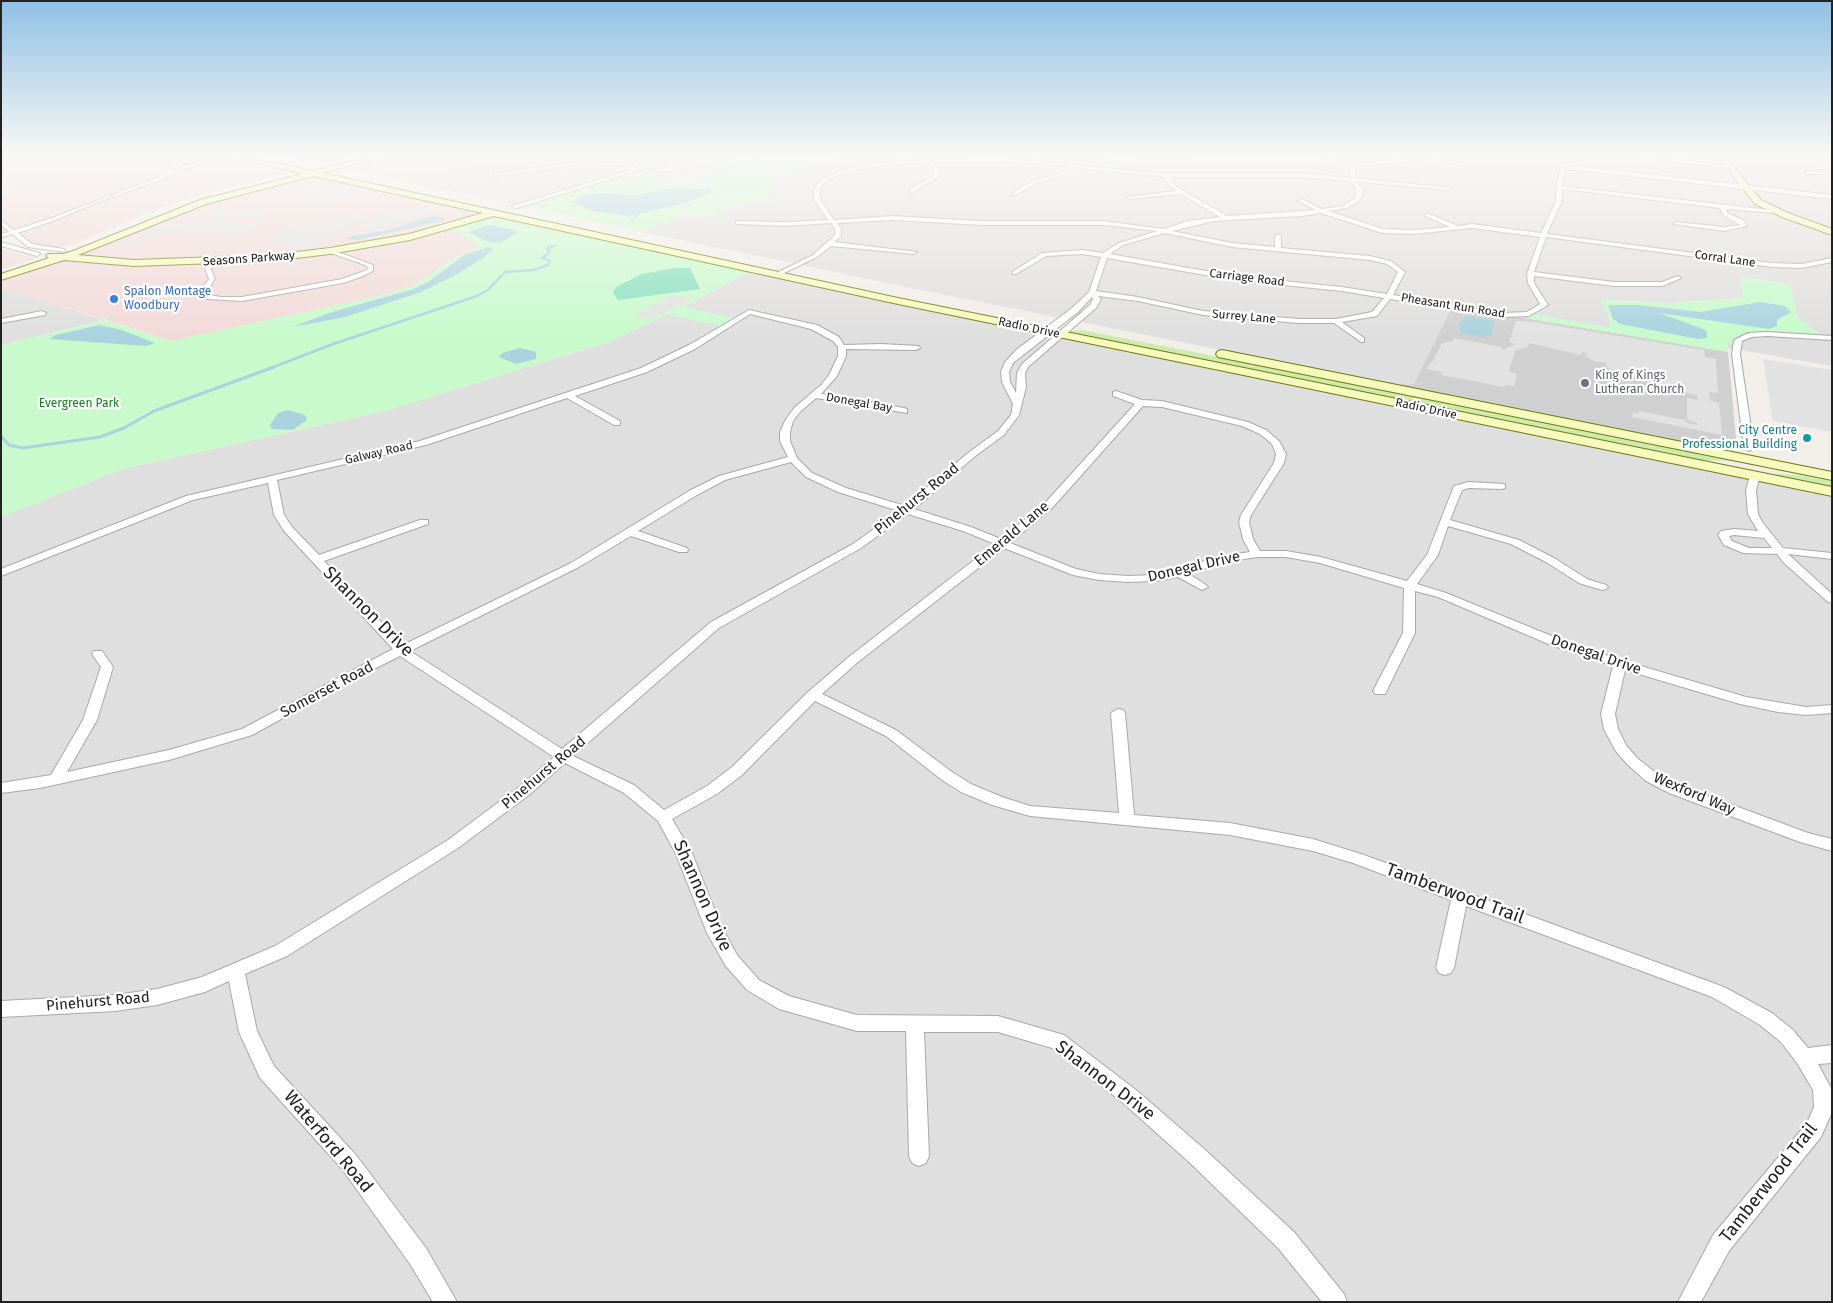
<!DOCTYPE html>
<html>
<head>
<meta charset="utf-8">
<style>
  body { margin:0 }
  #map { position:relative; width:1833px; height:1303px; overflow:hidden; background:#f2efe9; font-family:"Fira Sans",sans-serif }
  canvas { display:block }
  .frame { position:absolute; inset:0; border:2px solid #222; pointer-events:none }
</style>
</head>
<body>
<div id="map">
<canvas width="1833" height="1303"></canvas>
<div class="frame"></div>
</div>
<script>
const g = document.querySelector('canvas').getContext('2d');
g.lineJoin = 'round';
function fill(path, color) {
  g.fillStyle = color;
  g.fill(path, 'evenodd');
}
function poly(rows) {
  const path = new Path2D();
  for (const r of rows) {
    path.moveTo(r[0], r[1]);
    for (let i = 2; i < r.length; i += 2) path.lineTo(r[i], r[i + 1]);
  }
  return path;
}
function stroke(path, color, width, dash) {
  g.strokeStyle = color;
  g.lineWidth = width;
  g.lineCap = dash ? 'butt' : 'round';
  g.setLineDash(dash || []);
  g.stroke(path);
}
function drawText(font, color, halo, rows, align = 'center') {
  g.font = font + ' "Fira Sans",sans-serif';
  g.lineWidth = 4.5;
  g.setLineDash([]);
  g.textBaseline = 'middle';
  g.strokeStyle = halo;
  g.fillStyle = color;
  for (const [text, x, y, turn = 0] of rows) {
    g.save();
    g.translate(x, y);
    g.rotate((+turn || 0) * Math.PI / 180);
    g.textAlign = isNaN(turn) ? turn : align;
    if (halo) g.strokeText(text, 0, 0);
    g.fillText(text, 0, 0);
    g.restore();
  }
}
fill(poly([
  [504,155,733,155,730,160,684,179,636,170,525,205,528,207,407,182],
  [856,155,924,155,928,160,936,159,933,155,1090,155,1110,157,1092,168,1129,161,1171,165,1211,165,1340,161,1323,155,1701,155,1721,157,1720,155,1832,155,1832,366,1728,348,1727,343,1798,317,1790,284,1741,277,1743,298,1672,303,1602,300,1609,317,1610,328,1537,315,1504,317,1452,309,1414,384,1401,386,916,289,642,232,682,216,708,216,726,219,728,219,707,212,744,203,769,201,767,194,768,186,780,178,811,165],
  [749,272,1832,497,1832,1302,1,1302,1,517,122,469,385,411,609,342,667,314,722,326,732,318,683,307],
  [1,286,104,320,1,345]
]), '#e0dfdf');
fill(poly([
  [1,155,219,155,291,172,190,198,143,215,72,245,53,248,33,244,21,234,107,199,164,179,179,171,213,161,204,159,181,161,154,179,96,199,41,222,1,234],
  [275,155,361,155,321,163],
  [390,155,504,155,407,182,344,168],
  [307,177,321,177,509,219,448,229,464,235,480,246,455,257,416,284,387,294,172,341,1,286,1,280,62,261,215,200],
  [1,248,11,252,37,258,1,270]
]), '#f2dad9');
fill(poly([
  [1451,309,1519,317,1728,352,1737,449,1723,450,1395,385,1414,384]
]), '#d0d0d0');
fill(poly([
  [1081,330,1255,364,1734,461,1699,460,1431,407,1085,337,1071,331],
  [1776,474,1797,475,1832,481,1832,489,1767,475]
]), '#cdebb0');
fill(poly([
  [733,155,856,155,811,165,780,178,768,187,767,194,770,201,744,203,708,212,729,218,726,220,708,216,682,216,642,232,528,207,525,204,636,170,684,179,730,160],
  [1090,155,1323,155,1358,165,1353,168,1294,163,1171,165,1129,161,1113,171,1092,168,1109,158],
  [490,217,509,219,749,272,683,307,732,318,721,326,667,315,609,342,385,411,122,469,1,517,1,345,104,320,172,341,387,294,416,284,455,257,479,247,464,235,447,230],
  [1741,277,1790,284,1798,317,1824,338,1751,335,1736,344,1728,343,1728,352,1519,317,1537,315,1609,327,1609,317,1601,300,1672,303,1743,298]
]), '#c8facc');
fill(poly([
  [674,268,690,268,700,289,618,300,613,293,616,287,642,274]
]), '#88e0be');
fill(poly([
  [23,155,97,155,88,158,72,160,18,159,20,158,15,157],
  [1137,155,1195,159,1194,163,1135,159],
  [148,164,150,165,143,168,72,168,19,188,1,200,1,165],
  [306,183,353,194,349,195,352,196,305,208,295,205,329,196,297,189,273,195,262,192],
  [418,208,435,212,377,230,359,229,376,219,373,218],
  [221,209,271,211,255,218,203,216],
  [356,214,367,216,313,247,305,249,267,238],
  [199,219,263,222,247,235,165,231,130,246,118,245,168,224,190,223],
  [673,295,692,299,652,319,633,315],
  [1516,321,1534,322,1704,350,1705,357,1716,359,1718,393,1709,392,1710,400,1719,403,1722,435,1632,417,1633,413,1638,414,1639,411,1685,420,1687,423,1698,425,1697,423,1687,420,1687,398,1697,400,1698,396,1616,372,1607,367,1605,362,1596,362,1583,355,1589,354,1586,353,1582,352,1581,355,1529,343,1527,347,1515,351,1509,371,1517,374,1514,386,1505,385,1504,387,1441,375,1442,372,1426,369,1434,359,1442,343,1453,341,1454,338,1502,347,1502,350,1516,344,1509,342],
  [1763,359,1832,370,1832,432,1773,421]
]), '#e2e2e2');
fill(poly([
  [676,188,709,189,714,192,688,202,630,216,592,211,572,202,579,197,595,193,634,195],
  [432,216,443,217,445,220,358,240,347,239,353,236,385,231],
  [489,225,510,229,517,232,502,242,494,243,486,241,469,232],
  [490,247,493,249,483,258,457,274,421,292,345,317,292,327,332,312,414,289,428,282,466,254],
  [1760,302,1785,306,1791,312,1777,320,1777,326,1769,329,1659,313,1706,330,1707,338,1698,339,1620,324,1613,319,1608,305,1638,305,1701,312],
  [1466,316,1493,320,1494,326,1492,334,1483,337,1461,333,1459,325],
  [99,325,122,330,155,343,146,346,49,339,56,335],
  [520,348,536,352,536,359,516,364,499,357,502,353],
  [288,410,305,415,307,420,293,430,272,429,270,425,278,413]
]), '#aad3df');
stroke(poly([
  [706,180,709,176,755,161,762,155],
  [632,221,640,211],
  [547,249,555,245]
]), '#aad3df', 2);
stroke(poly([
  [271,368,333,344,477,296,488,290,505,272,533,270,548,265,550,261,542,258,549,253,548,247]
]), '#aad3df', 2.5);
stroke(poly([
  [1,436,9,445,23,448,100,437,124,428,154,411,274,367]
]), '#aad3df', 3);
const street = poly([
  [1,155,7,155,1,157,1,155],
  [667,155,673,155,656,165,514,209,512,206,630,170,622,166,582,165,496,176,493,174,582,161,623,163,636,168,652,163,667,155],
  [694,155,699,155,692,162,668,171,640,171,665,168,688,160,694,155],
  [1321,155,1329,155,1358,163,1460,155,1444,158,1464,164,1462,167,1441,160,1441,158,1359,166,1355,170,1356,178,1453,188,1450,190,1357,182,1357,185,1361,185,1364,189,1360,200,1347,208,1329,211,1383,229,1414,230,1450,227,1425,216,1427,213,1458,226,1472,224,1541,233,1556,201,1556,187,1560,169,1576,166,1832,195,1832,199,1576,170,1565,170,1562,186,1778,211,1775,213,1726,209,1727,213,1743,220,1747,226,1724,231,1673,224,1676,222,1724,227,1740,225,1723,215,1720,208,1562,189,1562,201,1547,234,1772,263,1802,264,1832,258,1832,262,1802,268,1772,267,1546,237,1534,272,1614,282,1662,282,1678,276,1681,278,1663,286,1614,286,1534,276,1534,283,1548,305,1529,316,1503,317,1390,299,1377,316,1342,322,1364,338,1364,342,1361,342,1334,323,1299,323,1203,315,1138,301,1098,296,1101,299,1096,308,1028,367,1025,373,1026,387,1019,415,1004,435,974,457,914,509,971,527,1001,539,1045,503,1135,404,1113,396,1113,392,1116,391,1142,400,1162,401,1248,422,1266,430,1279,441,1286,454,1284,463,1251,515,1249,522,1253,539,1260,551,1286,551,1321,557,1407,581,1427,555,1454,486,1468,482,1505,484,1505,488,1501,489,1469,488,1462,490,1450,520,1519,540,1554,558,1587,579,1606,585,1608,587,1606,589,1602,590,1579,583,1546,562,1511,544,1448,526,1438,555,1417,584,1446,593,1559,639,1624,661,1746,697,1806,707,1832,705,1832,713,1806,715,1778,712,1740,704,1625,670,1615,714,1618,729,1626,745,1637,758,1656,773,1679,785,1808,833,1832,839,1832,851,1800,842,1669,793,1646,781,1627,764,1615,750,1604,729,1601,714,1613,666,1551,645,1438,597,1415,591,1415,633,1385,694,1375,694,1373,691,1403,633,1404,588,1320,563,1286,557,1257,557,1218,563,1189,574,1206,585,1208,587,1202,590,1178,577,1155,581,1128,582,1099,580,1073,575,1004,548,858,662,822,694,896,730,952,772,971,784,1002,797,1030,806,1119,813,1111,713,1118,709,1123,710,1125,713,1134,815,1230,823,1313,839,1364,855,1724,987,1772,1013,1793,1030,1808,1048,1832,1045,1832,1063,1818,1064,1832,1090,1832,1112,1821,1137,1729,1251,1701,1302,1678,1302,1713,1235,1807,1123,1814,1107,1813,1090,1797,1063,1781,1042,1760,1025,1712,997,1466,906,1454,968,1451,973,1445,975,1439,973,1436,968,1451,900,1353,863,1313,851,1230,835,1030,816,992,805,961,792,942,780,886,736,815,701,742,775,717,794,672,819,692,853,721,926,737,955,759,980,789,996,857,1015,998,1016,1064,1035,1136,1090,1203,1148,1294,1232,1344,1294,1347,1302,1322,1302,1278,1248,1189,1162,1122,1102,1052,1048,998,1032,924,1032,929,1156,926,1163,919,1166,912,1163,909,1156,906,1031,857,1031,779,1009,747,990,725,965,707,933,676,854,658,821,624,793,565,763,529,795,458,848,287,956,245,974,257,1031,274,1066,356,1155,426,1248,457,1302,433,1302,410,1264,342,1169,260,1078,239,1032,229,981,205,992,157,1005,115,1011,1,1017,1,1001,115,995,157,989,202,977,275,946,448,840,519,787,554,757,400,656,358,677,252,735,169,760,40,788,1,793,1,783,51,775,83,720,101,667,92,654,94,651,102,651,113,667,97,720,67,772,169,750,242,729,393,649,284,531,274,515,268,483,193,500,1,576,1,569,186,496,420,441,641,368,689,345,749,310,817,325,839,337,844,345,881,344,919,346,920,348,916,350,846,349,846,356,837,376,821,394,904,408,907,409,907,413,816,398,800,412,793,421,790,432,790,441,797,458,812,473,846,488,905,506,968,453,998,431,1011,415,1013,404,1002,382,1001,372,1005,362,1016,350,1072,308,1089,292,1101,257,1082,254,1046,256,1016,274,1012,274,1012,272,1042,253,1082,250,1103,253,1119,243,1157,231,1104,225,981,225,893,220,837,223,841,229,841,236,834,242,917,252,914,254,831,246,817,257,776,277,773,275,774,274,813,255,835,235,835,229,831,223,786,226,737,224,735,221,786,222,828,220,815,201,813,191,819,182,836,172,872,163,928,158,1005,157,1151,173,1298,173,1351,178,1349,169,1354,165,1321,155],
  [1005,161,1069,167,1057,174,1031,181,1013,193,1013,195,1017,195,1035,183,1061,176,1075,168,1165,177,1169,185,1176,191,1127,197,1130,199,1181,194,1220,217,1188,221,1164,229,1104,221,981,221,893,216,834,220,821,201,819,191,823,184,840,174,872,167,927,162,934,171,933,176,909,190,911,193,939,177,940,171,932,162,1005,161],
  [1170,177,1298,177,1351,181,1356,190,1355,198,1343,206,1322,209,1300,198,1298,201,1316,210,1227,216,1180,189,1173,183,1170,177],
  [1321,213,1382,233,1414,234,1472,228,1540,237,1527,274,1528,283,1540,304,1527,312,1503,313,1393,295,1405,272,1391,261,1370,256,1281,248,1281,236,1278,234,1275,236,1275,247,1232,243,1172,231,1214,221,1302,216,1321,213],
  [1165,233,1232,247,1370,260,1387,264,1398,272,1387,294,1342,287,1234,276,1110,254,1123,245,1165,233],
  [1107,258,1234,280,1342,291,1384,298,1372,312,1336,319,1299,319,1203,311,1138,297,1096,291,1107,258],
  [1092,297,1093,299,1090,305,1022,364,1017,373,1016,393,1010,382,1009,372,1013,363,1078,312,1092,297],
  [750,314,811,329,833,341,838,347,838,356,829,375,821,385,794,408,785,421,780,432,780,441,788,457,719,476,689,491,571,563,403,645,324,561,428,524,428,520,420,520,319,555,292,527,284,515,277,480,426,445,567,398,614,425,620,425,620,421,575,396,647,372,695,349,750,314],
  [1143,406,1162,407,1242,426,1260,434,1272,444,1276,454,1274,463,1241,515,1239,522,1243,539,1250,552,1216,557,1177,570,1155,575,1128,576,1099,574,1076,569,1010,543,1053,507,1143,406],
  [791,462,806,477,838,492,899,511,853,544,711,622,562,749,410,651,579,567,631,536,679,552,687,552,688,550,687,548,638,531,697,495,725,480,791,462],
  [908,514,963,531,995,544,850,656,808,692,732,767,707,786,664,810,634,785,573,756,719,628,861,548,908,514],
  [1620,155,1637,155,1731,166,1728,168,1620,155],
  [1792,155,1832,159,1832,162,1794,156,1792,155],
  [181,160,211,162,181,170,163,179,101,201,53,221,18,233,32,244,64,249,66,252,28,247,12,234,1,238,1,234,9,232,1,225,1,220,14,230,49,219,159,177,181,160],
  [184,163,197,163,178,168,184,163],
  [1807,171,1828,172,1831,174,1805,174,1807,171],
  [1,242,39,253,40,254,37,256,1,246,1,242],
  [330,249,373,265,373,271,361,277,343,283,242,301,207,299,198,293,209,279,205,269,212,260,215,262,211,269,215,279,206,293,209,295,221,297,242,297,342,279,367,270,368,267,365,265,328,252,330,249],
  [42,311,46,313,45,315,1,323,1,319,42,311],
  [1767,332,1832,336,1832,340,1767,336,1752,337,1742,341,1740,354,1754,448,1749,451,1744,448,1732,354,1734,340,1748,333,1767,332],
  [1755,473,1760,476,1756,490,1758,514,1763,523,1783,548,1832,553,1832,559,1788,554,1832,594,1832,603,1828,602,1784,563,1777,554,1743,553,1724,545,1718,535,1721,531,1734,529,1758,531,1748,514,1746,490,1750,476,1755,473],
  [1734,535,1764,538,1772,548,1749,548,1732,541,1729,536,1734,535]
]);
const secondary = poly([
  [188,155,197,155,186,163,180,163,180,159,188,155],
  [224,155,239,155,313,171,376,155,389,155,323,173,898,298,1832,487,1832,496,898,304,494,216,410,240,330,254,271,261,134,266,64,260,1,280,1,274,49,258,46,256,48,254,63,254,73,251,200,200,303,174,224,155],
  [313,176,483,213,409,234,330,248,271,255,134,260,78,255,206,204,313,176],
  [1716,155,1724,155,1761,200,1788,213,1832,229,1832,235,1782,217,1755,204,1716,155],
  [1222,350,1832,472,1832,480,1218,357,1216,354,1218,351,1222,350]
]);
stroke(street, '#a9a9a9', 2);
stroke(secondary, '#707d05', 2);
fill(street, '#fff');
fill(secondary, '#f7fabf');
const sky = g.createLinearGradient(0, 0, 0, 337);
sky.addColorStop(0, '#8fc0e4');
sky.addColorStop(0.46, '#f9f8f5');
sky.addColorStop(1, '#f9f8f500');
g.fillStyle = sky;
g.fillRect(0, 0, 1833, 337);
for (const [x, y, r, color] of [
  [114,299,5,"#3f7fe0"],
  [1585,383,5,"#6b7280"],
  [1807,438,5,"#0f9aa8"]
]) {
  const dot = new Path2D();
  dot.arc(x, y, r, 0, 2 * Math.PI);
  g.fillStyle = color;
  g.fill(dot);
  stroke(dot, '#fff', 2);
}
drawText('12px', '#222', '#fff', [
  ["Seasons Parkway",249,259,-4],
  ["Corral Lane",1725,259,8],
  ["Carriage Road",1247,278,7],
  ["Pheasant Run Road",1453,306,9],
  ["Surrey Lane",1244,317,5],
  ["Radio Drive",1029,328,12],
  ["Donegal Bay",859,403,10],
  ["Radio Drive",1426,409,12],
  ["Galway Road",379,453,-13]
]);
drawText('12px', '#366cbe', '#fff', [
  ["Spalon Montage",124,292],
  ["Woodbury",124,306]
], 'left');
drawText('12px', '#5b616d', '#fff', [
  ["King of Kings",1595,376],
  ["Lutheran Church",1595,390]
], 'left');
drawText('12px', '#0c8416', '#fff', [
  ["Evergreen Park",79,404]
]);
drawText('12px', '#0d838f', '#fff', [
  ["City Centre",1797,431],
  ["Professional Building",1797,445]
], 'right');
drawText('15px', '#222', '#fff', [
  ["Pinehurst Road",917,499,-39],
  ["Emerald Lane",1012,534,-40],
  ["Donegal Drive",1194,567,-13],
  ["Donegal Drive",1596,655,19],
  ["Somerset Road",327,690,-28],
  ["Pinehurst Road",544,773,-40],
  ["Wexford Way",1694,794,23],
  ["Pinehurst Road",98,1002,-5]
]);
drawText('18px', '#222', '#fff', [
  ["Shannon Drive",368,612,45],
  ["Tamberwood Trail",1455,894,20],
  ["Shannon Drive",702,896,66],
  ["Shannon Drive",1105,1081,37],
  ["Waterford Road",328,1142,50],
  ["Tamberwood Trail",1769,1183,-52]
]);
</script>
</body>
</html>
